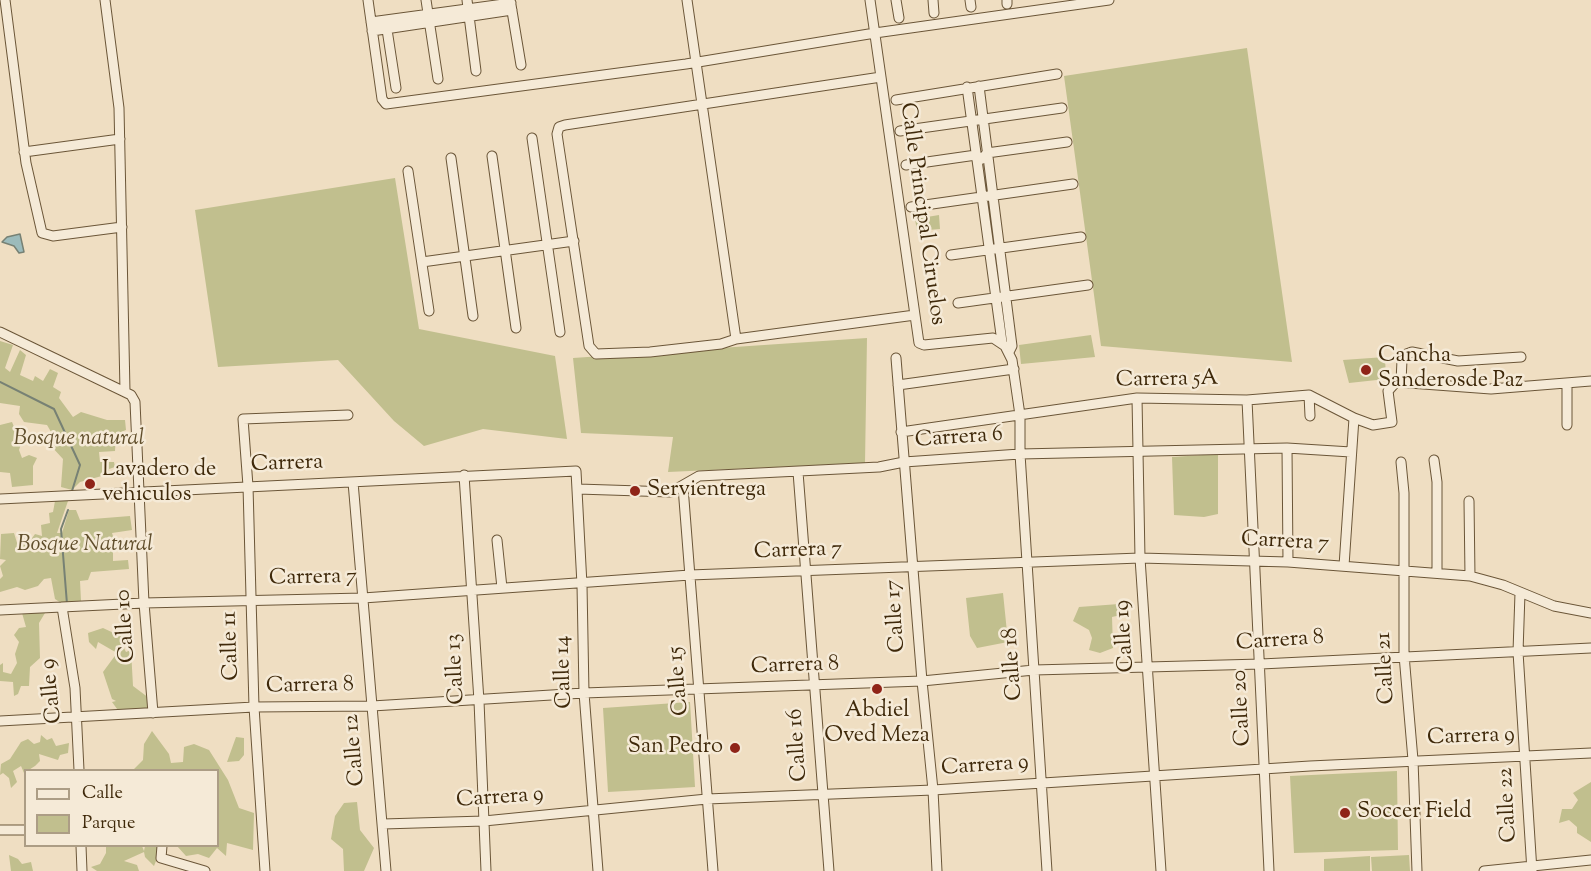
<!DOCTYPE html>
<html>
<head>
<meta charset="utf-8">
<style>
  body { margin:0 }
  #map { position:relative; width:1591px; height:871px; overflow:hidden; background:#efdec2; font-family:"Sorts Mill Goudy",serif }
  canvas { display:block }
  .legend { position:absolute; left:24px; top:769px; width:195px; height:78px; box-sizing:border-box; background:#f5ead7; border:2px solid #ac9d85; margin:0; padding:8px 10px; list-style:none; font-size:18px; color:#3f290a }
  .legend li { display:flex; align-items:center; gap:12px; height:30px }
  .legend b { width:30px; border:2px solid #ac9d85 }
</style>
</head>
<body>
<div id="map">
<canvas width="1591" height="871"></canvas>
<ul class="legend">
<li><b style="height:8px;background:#f5ead7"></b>Calle</li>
<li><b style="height:16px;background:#c1bf8e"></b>Parque</li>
</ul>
</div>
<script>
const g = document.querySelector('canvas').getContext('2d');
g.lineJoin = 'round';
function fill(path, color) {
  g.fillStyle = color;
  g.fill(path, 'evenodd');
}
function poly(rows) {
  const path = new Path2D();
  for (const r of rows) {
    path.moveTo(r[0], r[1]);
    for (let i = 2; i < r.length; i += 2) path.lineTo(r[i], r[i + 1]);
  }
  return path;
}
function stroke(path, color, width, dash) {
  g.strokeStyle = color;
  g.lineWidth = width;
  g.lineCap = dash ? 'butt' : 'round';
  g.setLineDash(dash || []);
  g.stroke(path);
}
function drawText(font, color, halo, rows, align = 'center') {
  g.font = font + ' "Sorts Mill Goudy",serif';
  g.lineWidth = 5;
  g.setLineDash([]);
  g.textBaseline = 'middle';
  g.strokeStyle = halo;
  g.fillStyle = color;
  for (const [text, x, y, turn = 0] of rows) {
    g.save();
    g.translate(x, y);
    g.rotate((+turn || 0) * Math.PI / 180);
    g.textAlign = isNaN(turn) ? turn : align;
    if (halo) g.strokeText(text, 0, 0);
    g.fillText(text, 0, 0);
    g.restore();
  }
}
fill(poly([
  [1247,48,1292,362,1101,346,1064,76],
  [395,178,419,329,555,356,567,439,483,429,424,446,394,421,338,360,218,367,195,210],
  [939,215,940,229,917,231,915,219],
  [1091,335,1095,357,1021,364,1019,345],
  [867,338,865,463,668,472,673,437,581,433,573,358],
  [0,341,13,345,5,368,10,372,20,350,26,355,20,375,33,381,35,376,43,381,50,369,58,373,53,387,61,392,59,398,73,417,81,412,107,420,125,420,126,430,116,434,115,451,99,452,100,462,114,462,115,467,109,469,109,474,80,482,72,490,61,487,63,459,51,446,54,437,47,425,24,422,19,414,20,406,0,403],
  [1385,357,1386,379,1349,383,1343,360],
  [12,422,21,444,19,450,22,458,29,455,37,458,33,466,33,485,12,487,10,473,0,472,0,425],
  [1218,454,1218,514,1204,517,1174,515,1172,457],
  [55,501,68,501,57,533,62,533,69,510,76,510,80,520,130,516,132,530,112,533,116,546,113,548,113,561,128,560,129,569,91,572,88,580,80,581,81,601,61,603,55,599,51,578,44,579,38,586,25,590,17,587,0,592,0,579,3,576,0,566,6,560,0,559,1,534,14,533,18,546,23,538,30,541,35,534,42,536,41,525,50,523,49,513,53,512],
  [1003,593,1008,642,977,648,970,636,966,598],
  [1119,604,1121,615,1112,617,1113,648,1100,653,1089,650,1092,638,1089,630,1073,621,1079,607],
  [28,609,45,613,39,623,40,658,30,667,29,686,21,686,18,694,14,696,13,682,0,681,0,665,3,663,3,672,11,674,17,663,15,654,19,642,14,635,19,628,26,627,22,613],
  [103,628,118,635,124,633,130,639,122,644,126,652,131,650,133,686,149,698,151,712,120,713,112,702,116,701,112,699,103,672,117,653,98,642,96,649,89,642,88,633],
  [690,702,695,787,608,792,603,708],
  [152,731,169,754,171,763,183,762,184,747,194,744,209,750,228,780,239,808,254,813,253,850,227,843,226,856,217,848,209,858,198,854,186,856,177,846,218,846,218,770,133,770,143,760,144,744],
  [41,735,47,740,52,738,56,746,69,743,68,753,60,755,58,760,39,754,40,761,35,766,24,773,21,766,13,771,17,782,11,788,9,778,3,773,0,775,1,764,10,759,21,742,28,739,34,744,40,742],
  [236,737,244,738,244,755,239,761,227,762],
  [1397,771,1398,850,1294,853,1290,776],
  [1591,782,1591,842,1577,833,1577,827,1569,820,1559,823,1562,809,1572,809,1578,800,1573,793],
  [357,802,360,830,374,848,364,871,344,871,343,849,331,839,335,816,344,803],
  [106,846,142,846,144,851,145,846,162,846,154,866,145,857,144,852,124,861,137,865,139,871,97,871,91,867,100,864,106,853],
  [9,855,18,859,22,864,31,862,33,871,11,871],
  [1409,855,1410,871,1372,871,1371,857],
  [1370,856,1370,871,1324,871,1324,859]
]), '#c1bf8e');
const water = poly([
  [20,234,24,252,19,253,14,246,2,242,7,237,20,234]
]);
fill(water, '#9cbbbb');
stroke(water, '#778174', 1.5);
stroke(poly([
  [0,382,54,409,80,465,72,491],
  [67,604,61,529,68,510]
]), '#778174', 2);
const minor = poly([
  [5,0,26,163,42,233,53,236,122,227],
  [105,0,119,108,125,391],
  [368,0,382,99,386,104,686,64,875,33,1109,0],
  [426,0,438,79],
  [467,0,476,71],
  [687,0,736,339],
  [870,0,919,343,924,345,993,338,1005,346,1012,360,1020,415,1020,454,1047,871],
  [896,0,899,18],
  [933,0,934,13],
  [970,0,971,7],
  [1007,0,1007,4],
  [511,5,521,65],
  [371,22,511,3],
  [386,23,396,88],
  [372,31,512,10],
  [881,77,565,125,559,127,557,134,589,346,596,354,650,352,721,344,736,339,915,315],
  [979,86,1012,346,1009,352],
  [967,87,1002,342],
  [896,100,1057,74],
  [900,131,1062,108],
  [532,138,560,332],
  [24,152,120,139],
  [492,156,516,328],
  [451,158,473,316],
  [906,165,976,155,982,159,987,153,1067,142],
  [408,171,429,311],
  [911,207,1073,184],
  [951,255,1081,237],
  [422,262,574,241],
  [958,303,1088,285],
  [0,332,131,395,135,402,144,603,153,713],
  [896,358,922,681,933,790,937,871],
  [1401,382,1402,360,1404,355,1412,352,1458,361,1521,357],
  [1567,383,1567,425],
  [898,385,1014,369],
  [1309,395,1310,416],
  [1137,398,1140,558,1161,871],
  [1247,400,1269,871],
  [901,432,1137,398,1247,400,1309,395,1354,418,1373,425,1392,422,1388,391,1396,382,1491,389,1591,381],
  [1287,448,1288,562],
  [1434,460,1437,482,1437,572],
  [1401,462,1404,493,1404,655,1413,760,1417,871],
  [798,472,829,871],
  [464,475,479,701,486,871],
  [353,482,386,871],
  [683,487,713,871],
  [578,489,671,492,699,476,879,467,904,462,1020,454,1287,448,1351,452],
  [0,499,576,471,582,585,584,693,598,871],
  [1469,501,1470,576],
  [497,540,502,588],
  [1344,566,1354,418],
  [1520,593,1518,652,1532,871],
  [62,607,75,688,79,770],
  [0,610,144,603,363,598,690,575,1140,558,1288,562,1470,576,1503,585,1554,606,1591,613],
  [0,721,254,707,372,706,584,693,922,681,1034,670,1261,664,1591,648],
  [383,824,484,821,707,799,933,790,1310,766,1591,753],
  [0,830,26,830],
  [81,846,82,871],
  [162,846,161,858,205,871],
  [265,871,254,707,248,486,243,419,348,415],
  [1484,871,1591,860]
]);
stroke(minor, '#6b5638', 11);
stroke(minor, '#f5ead7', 9);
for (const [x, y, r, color] of [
  [1366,370,6,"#8f2418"],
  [90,484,6,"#8f2418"],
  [635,491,6,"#8f2418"],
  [877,689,6,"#8f2418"],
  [735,748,6,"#8f2418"],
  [1345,813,6,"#8f2418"]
]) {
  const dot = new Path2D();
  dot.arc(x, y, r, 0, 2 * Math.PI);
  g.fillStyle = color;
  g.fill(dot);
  stroke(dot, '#f5ead7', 2);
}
drawText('22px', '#3f290a', '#f5ead7', [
  ["Calle Principal Ciruelos",921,214,82],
  ["Carrera 5A",1167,381,-1],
  ["Carrera 6",959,439,-4],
  ["Carrera",287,465,-2],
  ["Carrera 7",1285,543,3],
  ["Carrera 7",798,552,-2],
  ["Carrera 7",313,579,-1],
  ["Calle 17",897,616,-94],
  ["Calle 10",127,626,-94],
  ["Calle 19",1126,636,-94],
  ["Carrera 8",1280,642,-4],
  ["Calle 11",232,646,-92],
  ["Calle 18",1014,664,-94],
  ["Carrera 8",795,667,-2],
  ["Calle 21",1387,668,-93],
  ["Calle 13",457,669,-93],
  ["Calle 14",565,672,-92],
  ["Calle 15",680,681,-95],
  ["Carrera 8",310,687,-1],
  ["Calle 9",53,691,-96],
  ["Calle 20",1243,708,-93],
  ["Carrera 9",1471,738,-2],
  ["Calle 16",799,745,-94],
  ["Calle 12",356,750,-95],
  ["Carrera 9",985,767,-4],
  ["Carrera 9",500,799,-4],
  ["Calle 22",1509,805,-93]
]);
drawText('22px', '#3f290a', '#f5ead7', [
  ["Cancha",1378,357],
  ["Sanderosde Paz",1378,382],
  ["Lavadero de",102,471],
  ["vehiculos",102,496],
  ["Servientrega",647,491],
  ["Abdiel",877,712,"center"],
  ["Oved Meza",877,737,"center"],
  ["San Pedro",723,748,"right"],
  ["Soccer Field",1357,813]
], 'left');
drawText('italic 22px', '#604e2b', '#f5ead7', [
  ["Bosque natural",79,440],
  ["Bosque Natural",85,546]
]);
</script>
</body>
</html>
